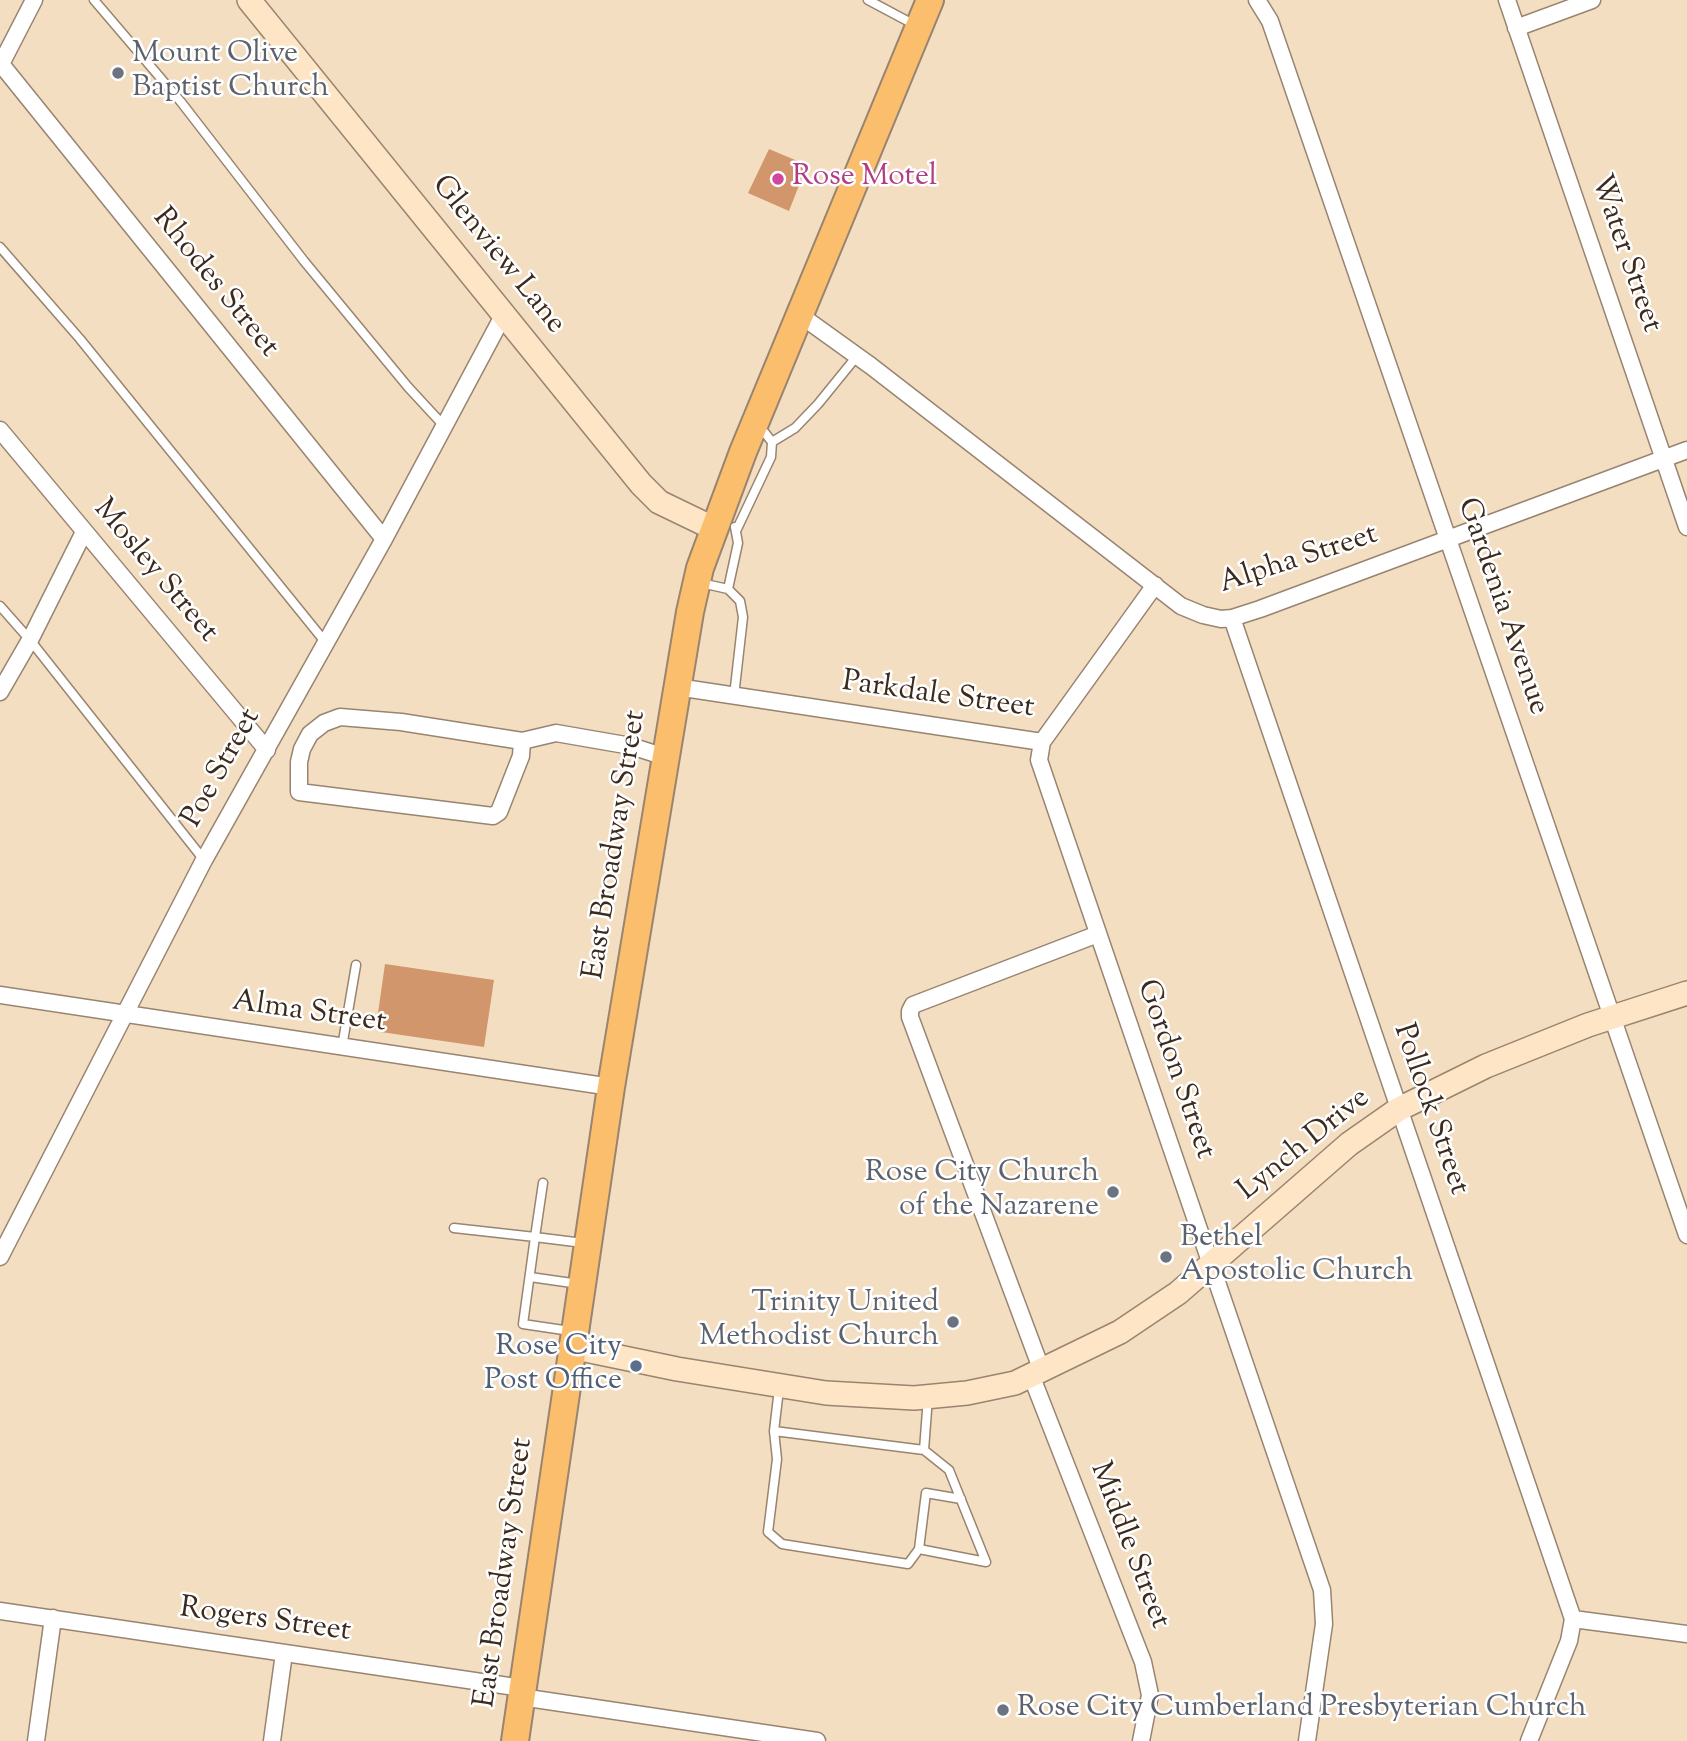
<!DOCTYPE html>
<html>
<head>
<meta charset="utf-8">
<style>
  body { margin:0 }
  canvas { display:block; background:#f4dec1 }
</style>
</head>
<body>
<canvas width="1687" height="1741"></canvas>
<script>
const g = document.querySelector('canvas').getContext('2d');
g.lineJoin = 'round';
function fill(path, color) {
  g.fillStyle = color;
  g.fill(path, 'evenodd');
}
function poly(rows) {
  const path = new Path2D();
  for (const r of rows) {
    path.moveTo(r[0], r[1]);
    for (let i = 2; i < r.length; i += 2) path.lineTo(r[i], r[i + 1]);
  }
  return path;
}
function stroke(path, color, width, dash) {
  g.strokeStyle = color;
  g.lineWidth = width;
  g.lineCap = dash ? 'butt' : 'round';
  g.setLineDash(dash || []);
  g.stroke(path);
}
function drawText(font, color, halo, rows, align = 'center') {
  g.font = font + ' "Sorts Mill Goudy",serif';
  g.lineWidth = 5;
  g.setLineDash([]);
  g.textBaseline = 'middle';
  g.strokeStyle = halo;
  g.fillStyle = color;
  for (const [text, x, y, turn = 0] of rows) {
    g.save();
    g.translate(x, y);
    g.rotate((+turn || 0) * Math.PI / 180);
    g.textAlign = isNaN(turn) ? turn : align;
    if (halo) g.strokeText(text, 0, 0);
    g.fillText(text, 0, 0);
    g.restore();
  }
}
fill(poly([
  [769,149,807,165,789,211,748,193],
  [385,964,494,980,484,1047,381,1032,383,1021,377,1020]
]), '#d1966c');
const lane = poly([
  [94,0,181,102,304,261,408,387,445,427],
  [868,0,915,25],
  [0,247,80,339,326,643],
  [772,442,795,428,818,404,857,356],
  [737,529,771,457,772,442,765,433,757,428],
  [701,583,728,589,740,601,743,617,734,696],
  [728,589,738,543,735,527],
  [0,606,30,640,204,860],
  [342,1047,356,965],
  [454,1228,535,1237,543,1183],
  [530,1277,579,1284],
  [570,1331,523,1324,535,1237,583,1243],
  [779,1389,774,1431,777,1459,768,1532,782,1544,908,1564,919,1549],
  [774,1431,924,1450,949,1470,986,1562,919,1549,926,1493,961,1499],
  [924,1450,928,1397]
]);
const street = poly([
  [1257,0,1270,21,1687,1235],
  [1507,0,1687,527],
  [1516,28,1592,0],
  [1,64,384,539],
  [0,66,34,0],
  [800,315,871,366,1181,606,1203,615,1221,619,1232,618,1260,609,1687,450],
  [0,430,267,750],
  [1232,618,1573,1619,1569,1641,1529,1741],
  [677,687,1042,742,1155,585],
  [0,692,30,640,84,532],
  [340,717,401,722,522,741,521,756,499,812,493,816,299,792,299,762,302,749,310,734,324,723,340,717],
  [522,741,556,733,631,746,665,757],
  [1042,742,1039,760,1322,1590,1324,1624,1307,1741],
  [0,995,611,1087],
  [0,1257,204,860,384,539,504,314],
  [1042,1371,910,1017,910,1011,913,1005,1098,934],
  [1031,1375,1143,1662,1150,1695,1141,1741],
  [0,1611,522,1688],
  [1573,1619,1687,1634],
  [521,1697,817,1741],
  [36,1741,53,1618],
  [272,1741,284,1653]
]);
const secondary = poly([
  [249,0,641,484,659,502,715,529],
  [571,1347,677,1369,826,1393,914,1398,967,1393,1015,1383,1120,1332,1178,1293,1349,1144,1399,1109,1486,1066,1588,1025,1687,993]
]);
const primary = poly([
  [515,1741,611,1087,690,612,700,568,743,452,930,0]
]);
stroke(lane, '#988470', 11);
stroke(street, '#988470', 19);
stroke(secondary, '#988470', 26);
stroke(primary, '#988470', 30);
stroke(lane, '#fff', 8);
stroke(street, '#fff', 16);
stroke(secondary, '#fde5c5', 23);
stroke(primary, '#fabe6d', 26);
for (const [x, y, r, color] of [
  [118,73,7,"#6b7280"],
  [778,179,7,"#d1479c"],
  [1113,1192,7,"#6b7280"],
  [1166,1257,7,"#6b7280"],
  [953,1322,7,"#6b7280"],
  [636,1366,7,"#5c6f8a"],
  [1003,1710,7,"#6b7280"]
]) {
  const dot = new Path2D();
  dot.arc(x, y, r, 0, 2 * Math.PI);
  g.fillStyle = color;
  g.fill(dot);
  stroke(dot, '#fff', 2.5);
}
drawText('30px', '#5b616d', '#fff', [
  ["Mount Olive",132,56],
  ["Baptist Church",132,90],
  ["Rose City Church",1099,1175,"right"],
  ["of the Nazarene",1099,1209,"right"],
  ["Bethel",1180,1240],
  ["Apostolic Church",1180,1274],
  ["Trinity United",939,1305,"right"],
  ["Methodist Church",939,1339,"right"],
  ["Rose City Cumberland Presbyterian Church",1017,1710]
], 'left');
drawText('30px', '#b23c85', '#fff', [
  ["Rose Motel",792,179]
], 'left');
drawText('30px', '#3b2a1e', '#fff', [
  ["Water Street",1624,254,71],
  ["Glenview Lane",497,256,51],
  ["Rhodes Street",214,284,51],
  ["Alpha Street",1299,561,-18],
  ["Mosley Street",154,572,50],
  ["Gardenia Avenue",1501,607,71],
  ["Parkdale Street",938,697,8],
  ["Poe Street",223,769,-61],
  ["East Broadway Street",617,845,-81],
  ["Alma Street",309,1014,8],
  ["Gordon Street",1174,1070,71],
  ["Pollock Street",1429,1110,71],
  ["Lynch Drive",1305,1146,-39],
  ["Middle Street",1128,1546,69],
  ["East Broadway Street",506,1573,-82],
  ["Rogers Street",265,1622,8]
]);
drawText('30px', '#4e5e75', '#fff', [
  ["Rose City",622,1349],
  ["Post Office",622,1383]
], 'right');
</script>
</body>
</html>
